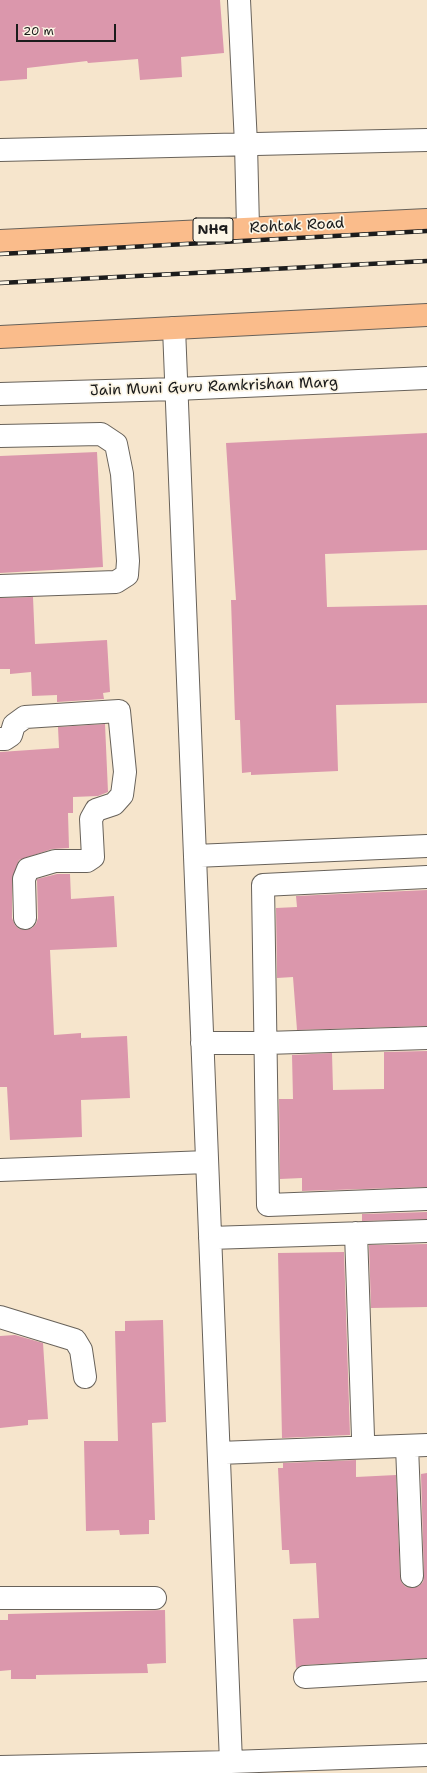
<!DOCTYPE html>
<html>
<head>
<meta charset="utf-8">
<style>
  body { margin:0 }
  #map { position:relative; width:427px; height:1773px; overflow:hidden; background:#f6e5cc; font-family:"Shantell Sans",sans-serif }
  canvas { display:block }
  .scale { position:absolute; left:16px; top:24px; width:100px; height:18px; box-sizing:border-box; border:2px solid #1c1c1c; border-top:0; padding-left:5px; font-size:12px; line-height:14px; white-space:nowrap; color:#1c1c1c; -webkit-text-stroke:3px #fcf5e5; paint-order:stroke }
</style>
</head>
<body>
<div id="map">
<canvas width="427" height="1773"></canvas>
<div class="scale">20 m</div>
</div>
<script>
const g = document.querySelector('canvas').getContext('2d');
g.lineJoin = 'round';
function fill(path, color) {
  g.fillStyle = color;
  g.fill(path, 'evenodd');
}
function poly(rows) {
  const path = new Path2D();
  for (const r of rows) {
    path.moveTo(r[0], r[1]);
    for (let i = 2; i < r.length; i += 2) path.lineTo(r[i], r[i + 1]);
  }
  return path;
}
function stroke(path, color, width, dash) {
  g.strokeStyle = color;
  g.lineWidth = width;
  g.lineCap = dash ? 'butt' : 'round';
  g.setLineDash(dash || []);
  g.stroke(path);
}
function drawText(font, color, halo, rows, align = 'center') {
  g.font = font + ' "Shantell Sans",sans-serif';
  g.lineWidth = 3.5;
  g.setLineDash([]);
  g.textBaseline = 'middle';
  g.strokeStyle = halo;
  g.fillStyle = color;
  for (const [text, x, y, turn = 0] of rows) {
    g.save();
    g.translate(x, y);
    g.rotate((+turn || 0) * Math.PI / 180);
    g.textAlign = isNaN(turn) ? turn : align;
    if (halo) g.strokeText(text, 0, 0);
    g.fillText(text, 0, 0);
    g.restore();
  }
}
fill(poly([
  [0,0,220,0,224,53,181,57,182,77,140,80,138,59,88,63,87,61,27,68,27,79,0,81],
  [427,433,427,550,325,554,327,607,427,605,427,703,336,705,338,771,251,775,251,772,242,773,240,720,235,720,231,600,236,600,226,443],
  [97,452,103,567,0,573,0,456],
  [33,597,35,644,107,640,110,692,103,693,104,699,57,702,57,695,32,696,31,672,10,674,10,669,0,669,0,598],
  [105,724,108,792,98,796,73,797,73,813,68,813,69,848,52,849,19,860,12,879,12,918,15,925,19,929,26,930,32,928,36,924,38,918,37,879,57,874,70,874,71,899,114,896,117,947,50,950,54,1035,81,1033,81,1038,127,1036,130,1098,81,1100,82,1137,10,1140,7,1087,0,1087,0,752,59,748,58,727],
  [427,890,427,1026,297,1030,293,977,277,978,276,908,297,907,296,896],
  [427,1051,427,1187,302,1191,302,1178,280,1179,279,1099,293,1099,292,1055,332,1053,333,1090,384,1089,384,1052],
  [427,1212,427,1219,362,1221,362,1214],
  [427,1244,427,1307,371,1308,369,1245],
  [344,1252,350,1435,282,1438,278,1253],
  [163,1320,166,1422,152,1423,155,1520,149,1520,149,1534,120,1535,119,1530,86,1531,84,1441,118,1441,115,1331,125,1331,125,1321],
  [15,1335,43,1343,48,1419,28,1420,28,1425,0,1428,0,1336],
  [356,1460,356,1477,396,1475,400,1576,402,1583,406,1587,412,1588,419,1586,423,1582,424,1576,421,1474,427,1473,427,1658,304,1665,296,1668,293,1619,319,1618,316,1563,290,1564,289,1550,282,1550,278,1468,283,1468,283,1463],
  [165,1610,166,1663,147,1664,148,1673,36,1675,36,1679,11,1679,11,1670,0,1671,0,1620,8,1620,8,1614]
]), '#db97ac');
const street = poly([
  [239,0,246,144,248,228],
  [0,150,427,140],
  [174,328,231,1762],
  [0,394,176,389,427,378],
  [0,436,101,434,116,444,122,474,128,561,127,575,116,582,0,586],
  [0,739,5,739,11,735,14,725,25,717,119,711,125,772,122,795,114,804,96,810,91,819,93,857,87,861,55,861,28,869,24,879,25,918],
  [195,856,427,846],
  [427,877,263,885,268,1205,427,1199],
  [202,1043,266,1043,427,1038],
  [0,1170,207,1162],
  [356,1233,363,1437],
  [210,1238,427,1231],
  [0,1317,75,1340,81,1350,85,1377],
  [407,1446,412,1576],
  [219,1453,427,1445],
  [0,1598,155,1598],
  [305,1677,427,1670],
  [0,1767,231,1762,427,1755]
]);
const primary = poly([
  [0,241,427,220],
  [0,337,427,315]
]);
stroke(street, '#68625a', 24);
stroke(primary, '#68625a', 24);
stroke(street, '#fff', 22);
stroke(primary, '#fabc8b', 22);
const rail = poly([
  [0,254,427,231],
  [0,283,427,261]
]);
stroke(rail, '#1c1c1c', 4.5);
stroke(rail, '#fcf5e5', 3, [9]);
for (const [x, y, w] of [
  [213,230,40]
]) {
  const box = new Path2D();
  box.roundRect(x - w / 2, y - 12, w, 24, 3);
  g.fillStyle = '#fcf5e5';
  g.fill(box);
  stroke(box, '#1c1c1c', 1);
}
drawText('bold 14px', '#1c1c1c', null, [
  ["NH9",213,230]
]);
drawText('15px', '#1c1c1c', '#fcf5e5', [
  ["Rohtak Road",297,226,-3],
  ["Jain Muni Guru Ramkrishan Marg",214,387,-2]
]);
</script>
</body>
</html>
